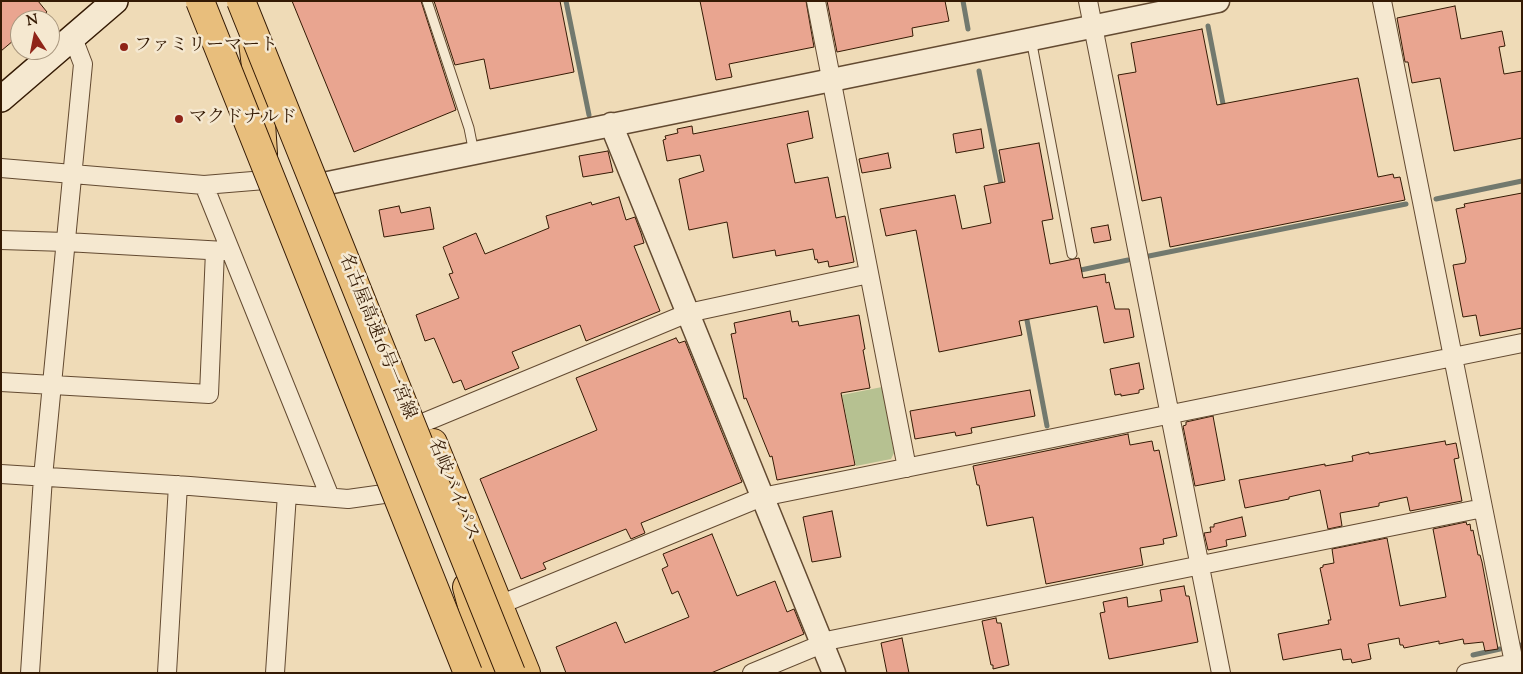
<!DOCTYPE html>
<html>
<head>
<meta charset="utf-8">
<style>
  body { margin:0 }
  #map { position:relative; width:1523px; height:674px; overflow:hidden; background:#efdbb7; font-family:"Sorts Mill Goudy",serif }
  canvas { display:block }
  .frame { position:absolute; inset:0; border:2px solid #341a04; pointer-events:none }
  .north { position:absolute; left:10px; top:10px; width:50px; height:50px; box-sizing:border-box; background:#f5e8d0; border:1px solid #a8967e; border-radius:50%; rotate:349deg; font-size:14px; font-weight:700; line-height:20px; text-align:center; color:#341a04 }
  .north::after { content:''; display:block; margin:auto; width:18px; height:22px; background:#8f2418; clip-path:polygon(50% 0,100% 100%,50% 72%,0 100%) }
</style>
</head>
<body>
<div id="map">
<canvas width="1523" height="674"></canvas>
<div class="frame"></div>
<div class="north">N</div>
</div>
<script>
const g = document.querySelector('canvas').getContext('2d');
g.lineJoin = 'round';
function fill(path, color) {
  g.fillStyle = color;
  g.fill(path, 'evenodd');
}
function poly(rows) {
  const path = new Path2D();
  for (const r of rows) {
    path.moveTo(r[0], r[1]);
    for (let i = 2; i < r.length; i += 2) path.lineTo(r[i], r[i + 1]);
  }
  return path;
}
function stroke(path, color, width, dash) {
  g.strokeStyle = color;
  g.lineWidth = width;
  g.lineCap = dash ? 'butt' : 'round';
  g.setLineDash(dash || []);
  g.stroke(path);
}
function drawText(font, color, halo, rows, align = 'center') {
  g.font = font + ' "Sorts Mill Goudy","Noto Serif JP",serif';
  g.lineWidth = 5;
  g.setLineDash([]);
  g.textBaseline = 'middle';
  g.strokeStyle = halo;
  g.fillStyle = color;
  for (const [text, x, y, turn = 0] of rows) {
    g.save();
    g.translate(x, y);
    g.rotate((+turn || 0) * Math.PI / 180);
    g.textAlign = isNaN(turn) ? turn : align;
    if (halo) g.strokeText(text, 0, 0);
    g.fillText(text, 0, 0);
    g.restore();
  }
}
fill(poly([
  [882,387,894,453,891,459,856,466,842,395]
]), '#b6c191');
stroke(poly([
  [566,1,589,115],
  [963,1,968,29],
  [1208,26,1224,109],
  [979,71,1002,189],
  [1436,199,1522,181],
  [1149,256,1406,204],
  [1076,271,1128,260],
  [1026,315,1047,426],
  [1521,645,1522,645],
  [1473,655,1500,649]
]), '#72796e', 5);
const building = poly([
  [1,1,38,1,47,12,37,20,20,20,20,35,1,51,1,1],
  [292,1,421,1,456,110,354,152,292,1],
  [434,1,560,1,574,72,490,89,484,59,455,65,434,1],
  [700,1,806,1,814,47,729,64,732,77,716,80,700,1],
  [827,1,945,1,949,21,912,28,913,36,837,52,827,1],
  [1455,6,1461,39,1502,31,1505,46,1499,47,1504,74,1522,71,1522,138,1454,151,1440,78,1412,83,1408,62,1405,62,1397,18,1455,6],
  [1202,29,1217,105,1358,78,1378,177,1393,174,1394,178,1400,177,1405,200,1170,247,1161,197,1142,201,1118,75,1136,72,1131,43,1202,29],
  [808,111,813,138,787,144,795,183,828,177,836,218,845,216,854,262,829,267,828,261,818,263,817,259,815,260,813,249,776,256,775,250,733,258,727,222,689,230,679,179,704,171,700,155,667,161,663,140,666,139,665,136,678,133,677,129,692,126,693,134,808,111],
  [981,129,984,148,956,153,953,134,981,129],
  [1039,143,1053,219,1042,221,1050,264,1079,258,1083,278,1105,274,1106,283,1109,282,1115,309,1129,309,1134,337,1104,343,1097,306,1019,321,1022,335,939,352,916,230,886,236,880,209,955,195,962,229,991,223,984,186,1005,182,999,150,1039,143],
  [608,151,613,172,583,177,579,156,608,151],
  [888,153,891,168,862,173,859,159,888,153],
  [1522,193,1522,328,1480,336,1476,315,1463,317,1453,265,1465,263,1466,259,1456,209,1465,207,1464,204,1522,193],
  [619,197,626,220,635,217,641,233,644,243,634,246,660,311,586,341,580,325,512,352,519,368,465,390,461,380,453,383,434,338,425,341,416,315,459,298,449,274,453,273,443,247,476,233,485,254,549,228,546,216,591,202,592,205,619,197],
  [399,206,401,213,430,207,434,229,384,237,379,210,399,206],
  [1108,225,1111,240,1094,243,1091,228,1108,225],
  [790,311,792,322,798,321,799,326,859,315,865,349,863,350,870,388,841,393,855,465,777,480,772,456,770,457,746,398,744,399,731,334,736,333,734,323,790,311],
  [676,338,679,343,685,341,742,482,641,523,645,533,631,539,626,529,543,563,546,569,521,579,480,479,597,430,576,378,676,338],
  [1139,363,1144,389,1139,390,1139,393,1121,396,1121,394,1115,395,1110,369,1139,363],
  [1030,390,1035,416,971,428,972,433,956,436,955,432,915,439,910,411,1030,390],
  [1213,416,1225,480,1195,486,1183,426,1186,425,1186,422,1213,416],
  [1128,434,1130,445,1152,441,1154,451,1159,450,1177,536,1163,539,1164,544,1140,548,1143,565,1046,584,1033,517,987,526,979,485,977,485,973,466,1128,434],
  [1445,441,1446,445,1456,443,1459,458,1454,459,1462,501,1410,511,1407,497,1379,503,1379,506,1340,513,1342,526,1328,529,1320,490,1289,497,1289,499,1245,508,1239,480,1325,464,1325,466,1353,461,1352,456,1369,452,1369,454,1445,441],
  [832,511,841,557,812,562,803,517,832,511],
  [1242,517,1246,536,1226,540,1227,546,1208,550,1204,533,1211,532,1210,527,1214,527,1214,524,1242,517],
  [1466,522,1467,525,1470,524,1471,531,1473,530,1478,555,1480,555,1482,562,1498,649,1485,651,1483,642,1464,644,1463,639,1439,644,1439,641,1404,648,1403,645,1400,645,1399,638,1368,644,1371,659,1352,663,1351,659,1343,660,1341,649,1283,660,1278,634,1329,624,1328,620,1331,620,1320,568,1323,567,1323,565,1334,563,1332,549,1387,538,1400,606,1430,600,1446,597,1433,529,1466,522],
  [712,534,737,596,775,581,787,612,794,609,804,634,711,673,566,673,556,647,616,622,625,643,689,617,678,591,672,594,662,569,668,566,663,554,712,534],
  [1184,586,1186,596,1189,596,1198,642,1109,659,1100,613,1105,612,1103,602,1127,597,1128,607,1162,601,1160,590,1184,586],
  [996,618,997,623,1001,623,1009,665,993,669,993,665,991,665,982,621,996,618],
  [902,638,909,673,887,673,881,643,902,638]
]);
fill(building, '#e9a590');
stroke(building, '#341a04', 1);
const service = poly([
  [427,1,469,128,474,153],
  [1031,39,1072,254]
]);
const minor = poly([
  [816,1,907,468],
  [1088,1,1221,673],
  [1382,1,1516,673],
  [1,168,204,185,265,180],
  [204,185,330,497],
  [1,240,66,242,225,251],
  [1,382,209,394,215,251],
  [425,422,688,313,869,274],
  [1,474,190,486,348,499,391,493],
  [499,605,762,497,1522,343],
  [821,642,1483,508],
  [30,673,43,477,83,64,73,38],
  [167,673,178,485],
  [275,673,287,494],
  [752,673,822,644],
  [1466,673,1514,663]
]);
const tertiary = poly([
  [611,124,834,673],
  [328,183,1218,1]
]);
const secondary = poly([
  [1,99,115,1]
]);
const trunk = poly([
  [253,42,259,91,263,154],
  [433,443,526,673]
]);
const motorway = poly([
  [467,587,477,624,495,673]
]);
stroke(service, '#634a31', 11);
stroke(minor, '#634a31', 20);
stroke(tertiary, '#634a31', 25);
stroke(secondary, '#341a04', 28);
stroke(trunk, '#341a04', 30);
stroke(motorway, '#341a04', 30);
stroke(service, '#f5e8d0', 9);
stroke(minor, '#f5e8d0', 18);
stroke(tertiary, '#f5e8d0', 22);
stroke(secondary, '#f5e8d0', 25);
stroke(trunk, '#e8be7c', 28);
stroke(motorway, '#e8be7c', 28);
const motorwayBridge = poly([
  [200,1,468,673],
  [241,1,511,673]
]);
stroke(motorwayBridge, '#341a04', 30, []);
stroke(motorwayBridge, '#e8be7c', 28);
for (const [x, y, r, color] of [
  [124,47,5,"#8f2418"],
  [179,119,5,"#8f2418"]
]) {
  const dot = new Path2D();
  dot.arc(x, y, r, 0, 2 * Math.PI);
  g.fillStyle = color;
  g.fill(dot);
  stroke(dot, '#f5e8d0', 2);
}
drawText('18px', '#341a04', '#f5e8d0', [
  ["ファミリーマート",134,47],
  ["マクドナルド",189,119]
], 'left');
drawText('18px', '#341a04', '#f5e8d0', [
  ["名古屋高速16号一宮線",376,337,68],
  ["名岐バイパス",452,490,68]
]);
</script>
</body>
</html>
